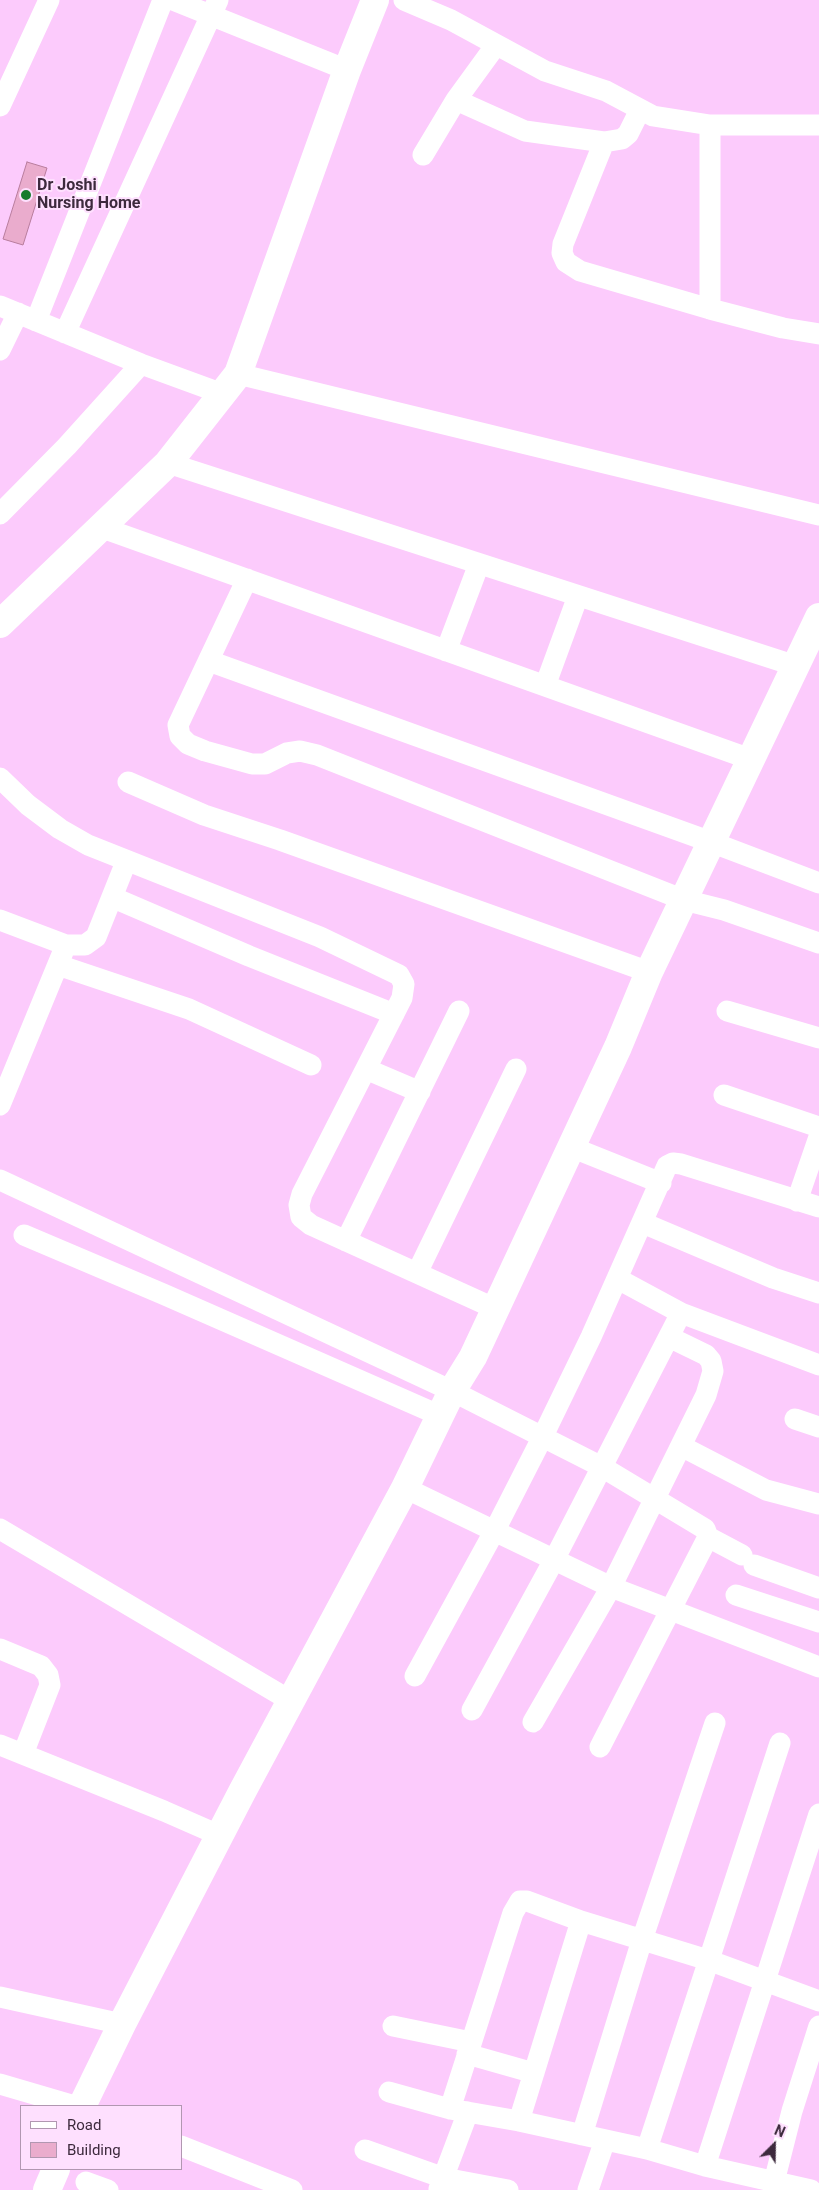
<!DOCTYPE html>
<html>
<head>
<meta charset="utf-8">
<style>
  body { margin:0 }
  #map { position:relative; width:819px; height:2190px; overflow:hidden; background:#fccbfc; font-family:Roboto,sans-serif }
  canvas { display:block }
  .legend { position:absolute; left:20px; top:2105px; width:162px; height:65px; box-sizing:border-box; background:#fee0fe; border:1px solid #b197b1; margin:0; padding:6px 9px; list-style:none; font-size:15px; color:#3d2a3d }
  .legend li { display:flex; align-items:center; gap:10px; height:25px }
  .legend b { width:25px; border:1px solid #b197b1 }
  .north { position:absolute; left:749px; top:2120px; width:50px; height:50px; -webkit-text-stroke:4px #fee0fe; paint-order:stroke; rotate:23deg; font-size:14px; font-weight:700; line-height:20px; text-align:center; color:#3d2a3d }
  .north::after { content:''; display:block; margin:auto; width:18px; height:22px; background:#3d2a3d; clip-path:polygon(50% 0,100% 100%,50% 72%,0 100%) }
</style>
</head>
<body>
<div id="map">
<canvas width="819" height="2190"></canvas>
<ul class="legend">
<li><b style="height:6px;background:#fff"></b>Road</li>
<li><b style="height:14px;background:#eaaccd"></b>Building</li>
</ul>
<div class="north">N</div>
</div>
<script>
const g = document.querySelector('canvas').getContext('2d');
g.lineJoin = 'round';
function fill(path, color) {
  g.fillStyle = color;
  g.fill(path, 'evenodd');
}
function poly(rows) {
  const path = new Path2D();
  for (const r of rows) {
    path.moveTo(r[0], r[1]);
    for (let i = 2; i < r.length; i += 2) path.lineTo(r[i], r[i + 1]);
  }
  return path;
}
function stroke(path, color, width, dash) {
  g.strokeStyle = color;
  g.lineWidth = width;
  g.lineCap = dash ? 'butt' : 'round';
  g.setLineDash(dash || []);
  g.stroke(path);
}
function drawText(font, color, halo, rows, align = 'center') {
  g.font = font + ' Roboto,sans-serif';
  g.lineWidth = 4;
  g.setLineDash([]);
  g.textBaseline = 'middle';
  g.strokeStyle = halo;
  g.fillStyle = color;
  for (const [text, x, y, turn = 0] of rows) {
    g.save();
    g.translate(x, y);
    g.rotate((+turn || 0) * Math.PI / 180);
    g.textAlign = isNaN(turn) ? turn : align;
    if (halo) g.strokeText(text, 0, 0);
    g.fillText(text, 0, 0);
    g.restore();
  }
}
const building = poly([
  [27,162,47,168,23,245,3,239,27,162]
]);
fill(building, '#eaaccd');
stroke(building, '#b87d9d', 1);
stroke(poly([
  [173,0,347,70],
  [404,0,451,20,545,71,606,91,653,116,710,125,819,125],
  [456,100,525,131,604,142,622,139,628,134,640,110],
  [0,106,49,0],
  [710,125,710,309],
  [604,142,563,244,562,253,566,262,580,271,710,309,783,328,819,334],
  [423,155,456,100,496,45],
  [0,306,141,364,223,394],
  [36,321,163,0],
  [65,333,218,0],
  [0,350,18,313],
  [238,374,819,515],
  [168,463,796,666],
  [0,514,67,446,141,364],
  [100,527,750,759],
  [247,579,178,725,180,736,188,744,205,751,252,764,265,764,287,753,300,751,317,755,684,900,724,910,819,943],
  [446,651,479,564],
  [209,661,711,842,819,883],
  [545,686,578,596],
  [0,778,28,805,60,829,88,845,320,937,399,975,404,984,402,998,302,1194,299,1205,301,1217,311,1225,496,1309],
  [128,782,204,815,280,840,649,972],
  [114,898,249,956,394,1014],
  [0,920,66,945,85,945,96,937,126,862],
  [58,965,189,1009,311,1065],
  [727,1011,819,1038],
  [366,1069,420,1092],
  [724,1095,819,1127],
  [0,1105,63,952],
  [571,1147,661,1183],
  [0,1180,452,1391,602,1467,705,1529,708,1537,600,1747],
  [797,1201,819,1137],
  [643,1223,773,1278,819,1293],
  [24,1235,163,1294,441,1416],
  [346,1241,459,1011],
  [417,1273,516,1069],
  [618,1279,681,1313,819,1365],
  [795,1419,819,1427],
  [681,1446,766,1490,819,1504],
  [405,1488,611,1587,819,1667],
  [0,1529,291,1701],
  [708,1537,742,1555],
  [754,1565,819,1588],
  [736,1595,819,1622],
  [0,1649,41,1666,48,1675,50,1685,23,1754],
  [415,1676,495,1530,542,1438,591,1337,667,1166,673,1163,681,1164,819,1207],
  [472,1710,554,1560,681,1313],
  [533,1722,611,1587,706,1395,713,1371,711,1361,706,1355,669,1337],
  [0,1745,164,1811,221,1836],
  [0,1997,122,2024],
  [393,2026,471,2042],
  [467,2054,534,2073],
  [0,2084,75,2106],
  [389,2092,450,2109,519,2121,647,2149,705,2166,811,2190],
  [450,2109,513,1913,520,1901,527,1901,581,1921,708,1960,819,2001],
  [519,2121,581,1921],
  [582,2135,642,1940,715,1723],
  [181,2146,292,2190],
  [647,2149,780,1743],
  [365,2150,444,2178,508,2190],
  [705,2166,819,1814],
  [86,2182,108,2190],
  [774,2182,792,2111,819,2026],
  [439,2189,468,2112],
  [588,2190,605,2140]
]), '#fff', 21);
stroke(poly([
  [0,624,168,463,238,374,347,70,375,0],
  [82,2106,122,2024,242,1792,405,1488,452,1391,473,1357,618,1047,649,972,819,617],
  [47,2190,56,2169]
]), '#fff', 28);
for (const [x, y, r, color] of [
  [26,195,6,"#177b2d"]
]) {
  const dot = new Path2D();
  dot.arc(x, y, r, 0, 2 * Math.PI);
  g.fillStyle = color;
  g.fill(dot);
  stroke(dot, '#fee0fe', 2);
}
drawText('bold 16px', '#3d2a3d', '#fee0fe', [
  ["Dr Joshi",37,186],
  ["Nursing Home",37,204]
], 'left');
</script>
</body>
</html>
